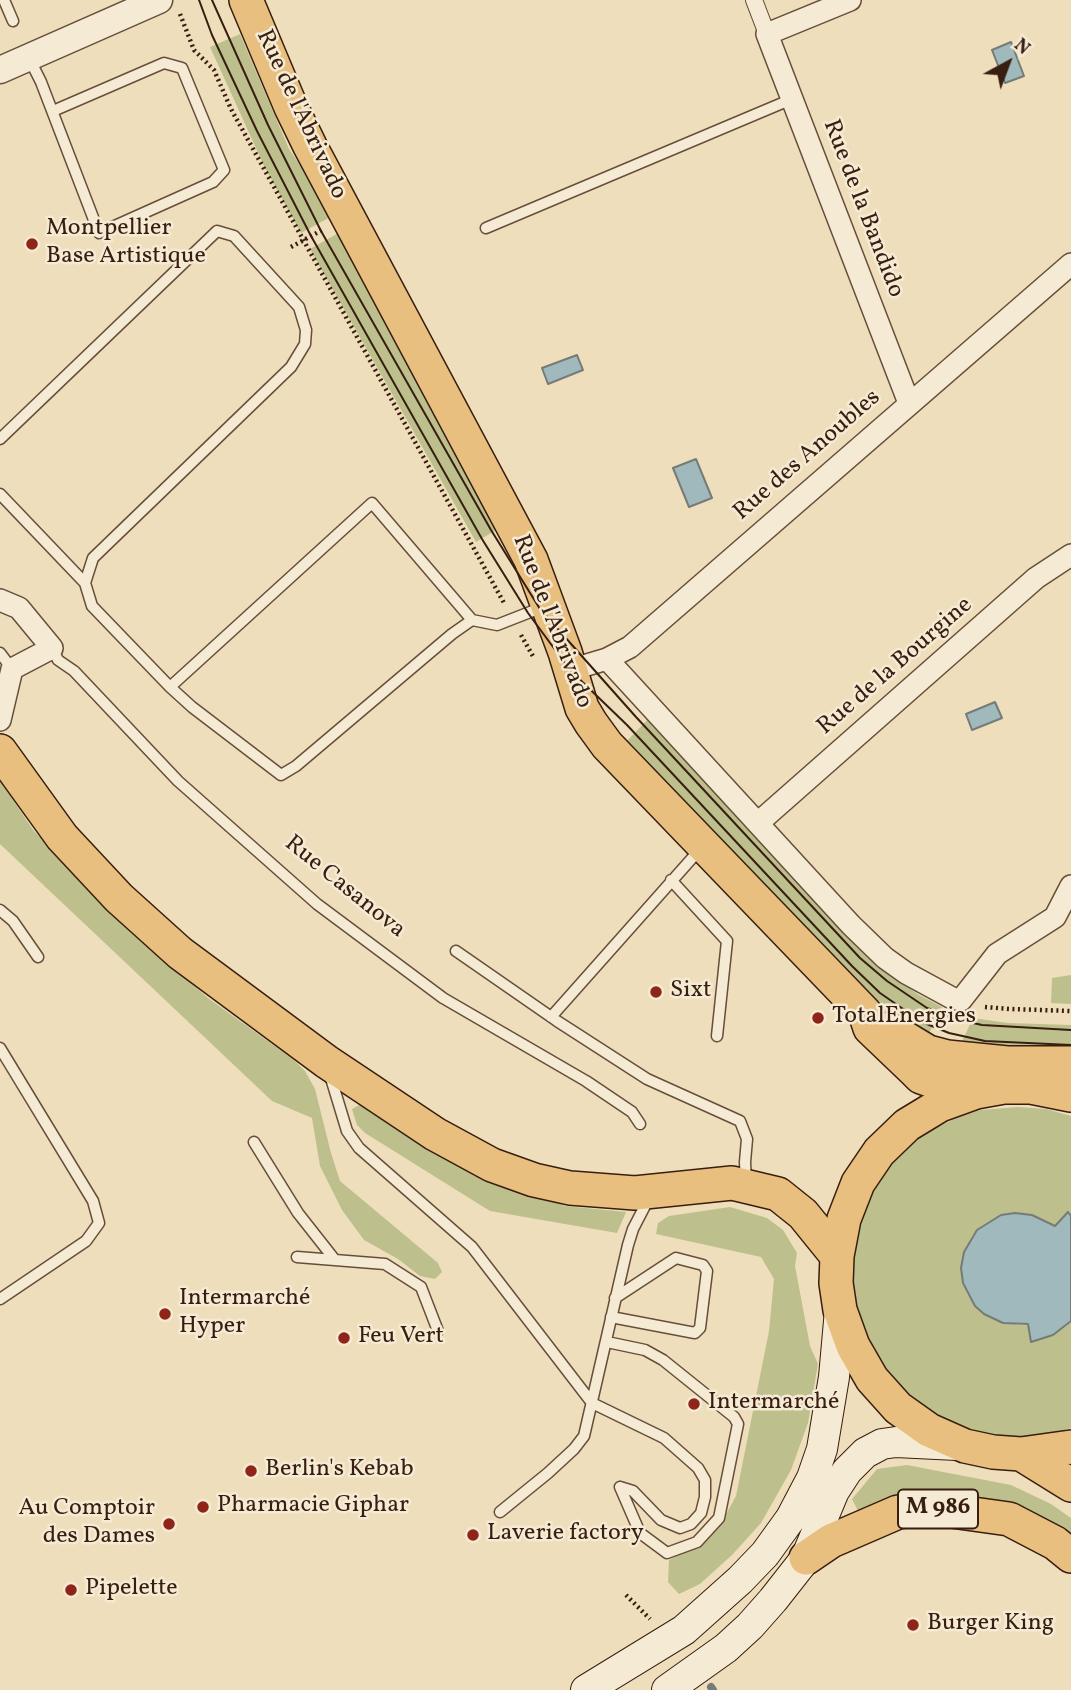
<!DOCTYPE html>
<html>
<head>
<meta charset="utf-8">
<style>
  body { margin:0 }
  #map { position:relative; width:1071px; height:1690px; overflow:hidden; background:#efdebb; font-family:Vollkorn,serif }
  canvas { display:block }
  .north { position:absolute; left:973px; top:28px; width:70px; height:70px; -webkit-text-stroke:5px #f5ead3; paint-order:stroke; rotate:41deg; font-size:19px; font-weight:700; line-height:28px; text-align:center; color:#381e10 }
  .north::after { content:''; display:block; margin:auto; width:24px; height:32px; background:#381e10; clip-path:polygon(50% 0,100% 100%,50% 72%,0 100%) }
</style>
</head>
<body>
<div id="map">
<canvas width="1071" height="1690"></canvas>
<div class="north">N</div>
</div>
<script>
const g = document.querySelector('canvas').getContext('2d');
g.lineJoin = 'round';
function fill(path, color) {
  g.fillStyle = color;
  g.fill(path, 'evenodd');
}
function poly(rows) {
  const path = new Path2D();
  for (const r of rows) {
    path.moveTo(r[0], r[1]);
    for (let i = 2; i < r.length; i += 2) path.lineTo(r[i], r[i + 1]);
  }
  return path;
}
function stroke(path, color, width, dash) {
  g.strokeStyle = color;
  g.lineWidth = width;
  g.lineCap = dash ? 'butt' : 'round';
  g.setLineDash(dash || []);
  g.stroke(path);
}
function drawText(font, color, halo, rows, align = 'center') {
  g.font = font + ' Vollkorn,serif';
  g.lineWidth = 5;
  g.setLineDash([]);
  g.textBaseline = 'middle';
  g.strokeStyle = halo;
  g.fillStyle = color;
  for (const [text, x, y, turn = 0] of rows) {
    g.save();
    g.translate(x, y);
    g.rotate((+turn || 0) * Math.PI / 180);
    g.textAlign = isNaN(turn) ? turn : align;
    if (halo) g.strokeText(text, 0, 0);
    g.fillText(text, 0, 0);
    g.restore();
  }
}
fill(poly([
  [240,34,289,149,334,215,301,233,265,168,210,47],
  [342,231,498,529,476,542,310,249],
  [648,719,892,976,919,995,942,1007,926,1040,879,1010,626,742],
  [0,781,34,831,126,926,208,998,294,1060,305,1071,315,1089,331,1153,340,1181,438,1263,442,1272,435,1279,420,1276,398,1259,364,1240,342,1210,320,1166,312,1118,272,1101,0,844],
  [1071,975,1071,1004,1051,1003,1052,978],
  [973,1018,1008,1023,1071,1025,1071,1055,958,1050],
  [359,1105,474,1172,565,1206,626,1212,617,1233,490,1211,365,1133,357,1125,352,1109],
  [1018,1107,1046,1109,1071,1116,1071,1216,1067,1213,1055,1227,1032,1215,983,1225,972,1236,962,1259,966,1291,976,1307,995,1320,1020,1325,1065,1327,1071,1321,1071,1428,1044,1435,1002,1437,964,1429,924,1410,893,1383,861,1328,851,1286,854,1238,871,1192,894,1160,921,1136,956,1118,980,1110],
  [730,1207,767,1218,783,1230,797,1253,795,1266,810,1346,818,1364,808,1423,791,1470,761,1523,732,1555,700,1584,679,1594,668,1582,669,1560,701,1544,719,1527,736,1496,769,1331,774,1279,761,1257,656,1234,658,1223,669,1216],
  [907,1465,1011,1485,1051,1504,1071,1518,1071,1540,896,1502,858,1511,852,1499,877,1469]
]), '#bdc08d');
const water = poly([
  [1011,42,1024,76,1005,83,992,50,1011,42],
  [577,355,583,370,548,384,542,368,577,355],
  [696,459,712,498,689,507,673,468,696,459],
  [995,702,1002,718,972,730,966,714,995,702],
  [1068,1212,1071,1216,1071,1321,1053,1335,1031,1342,1028,1324,1003,1323,984,1314,975,1306,963,1283,961,1268,964,1252,977,1230,1001,1215,1015,1213,1032,1215,1055,1226,1068,1212]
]);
fill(water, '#a0b9bc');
stroke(water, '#767b77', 2);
stroke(poly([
  [711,1687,713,1690]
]), '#767b77', 8);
const service = poly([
  [4,0,13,21],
  [29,58,41,82,99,233,213,182,224,170,182,68,164,63,53,111],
  [486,228,792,99],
  [0,439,217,231,234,236,299,307,306,330,305,344,291,367,93,558,85,583,92,606,170,687],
  [0,494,85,583],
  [472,620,452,634,296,766,281,775,192,707,170,687,372,503,472,620,497,625,543,607],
  [52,648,58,660,74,671,178,781,317,904,443,998,586,1081,632,1112,640,1124],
  [0,653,12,669],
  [671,880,727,941,717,1036],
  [0,910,13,921,38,957],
  [456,951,557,1021,647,1079,740,1121,747,1139,745,1162,746,1184],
  [551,1017,702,847],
  [0,1048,93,1201,99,1223,86,1241,0,1299],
  [330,1075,347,1131,359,1148,472,1247,592,1403,664,1438,698,1468,705,1480,705,1497,701,1513,691,1524,680,1528,661,1520,633,1491,620,1487],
  [254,1142,298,1213,335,1260],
  [297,1257,385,1264,421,1287,438,1331],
  [611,1317,695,1333,700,1328,707,1271,703,1265,676,1258,615,1298],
  [607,1342,645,1350,663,1360,734,1417,738,1424,719,1518,697,1542,667,1553,640,1533,620,1487],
  [500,1512,548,1473,574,1449,584,1436,628,1245,633,1229,649,1198]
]);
const pedestrian = poly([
  [754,0,767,34]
]);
const minor = poly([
  [850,0,767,34,909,403],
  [0,600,19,608,52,648,12,669,0,720],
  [607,659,851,925,885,958,906,973,952,998,961,1000,997,954,1055,917,1071,886],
  [570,670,607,659,630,647,1071,264],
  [758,823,1036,578,1071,555]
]);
const tertiary = poly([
  [0,70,159,0]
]);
const secondary = poly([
  [586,1690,684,1630,740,1580,765,1554,791,1518,812,1478,822,1449,834,1377,840,1310],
  [667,1690,726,1648,750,1626,773,1600,806,1558,834,1491,847,1471,865,1453,882,1444,896,1442,957,1445]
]);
const primary = poly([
  [246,0,291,107,310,146,531,560,565,652,582,708,591,723,607,745,865,1013,870,1028,915,1071,921,1077,938,1083,976,1092],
  [0,751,62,837,119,898,180,953,327,1062,435,1134,492,1165,534,1180,570,1188,635,1193,732,1183,778,1194,803,1214,837,1256],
  [890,1029,928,1052,947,1057,1007,1063,1071,1063],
  [1071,1095,1031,1087,1004,1087,976,1092,940,1105,907,1125,879,1152,858,1183,844,1219,837,1256,836,1283,840,1310,853,1346,872,1379,898,1408,929,1430,965,1446,993,1452,1021,1454,1071,1447],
  [1021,1454,1071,1485],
  [806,1558,831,1541,898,1512,930,1508,1009,1519,1055,1543,1071,1556]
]);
stroke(service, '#664e3b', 13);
stroke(pedestrian, '#664e3b', 18);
stroke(minor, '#664e3b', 24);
stroke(tertiary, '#664e3b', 29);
stroke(secondary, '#381e10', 32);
stroke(primary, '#381e10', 36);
stroke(poly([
  [180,14,194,50,214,70,231,109,504,603],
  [291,247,324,229],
  [521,635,534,658],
  [985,1007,1010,1009,1071,1011],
  [626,1595,650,1619]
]), '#381e10', 4.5, [2, 3.5]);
stroke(service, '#f5ead3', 10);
stroke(pedestrian, '#f5ead3', 16);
stroke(minor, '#f5ead3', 21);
stroke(tertiary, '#f5ead3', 26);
stroke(secondary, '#f5ead3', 30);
stroke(primary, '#e8bf7e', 33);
stroke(poly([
  [199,0,212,35,257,131,311,236,482,539,528,613,570,670,627,725,852,966,880,993,922,1022,949,1033,985,1041,1071,1045],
  [212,0,268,125,321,231,491,530,540,609,636,717,860,958,887,981,927,1008,955,1019,982,1025,1071,1030]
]), '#381e10', 2);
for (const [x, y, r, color] of [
  [32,244,7,"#8f2418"],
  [656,992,7,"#8f2418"],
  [818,1018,7,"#8f2418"],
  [165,1314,7,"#8f2418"],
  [344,1338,7,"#8f2418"],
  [694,1404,7,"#8f2418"],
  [251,1471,7,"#8f2418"],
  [203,1507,7,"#8f2418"],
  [169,1524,7,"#8f2418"],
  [473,1535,7,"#8f2418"],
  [71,1590,7,"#8f2418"],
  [913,1625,7,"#8f2418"]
]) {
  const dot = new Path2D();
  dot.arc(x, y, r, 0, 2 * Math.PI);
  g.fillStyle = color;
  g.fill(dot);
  stroke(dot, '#f5ead3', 2.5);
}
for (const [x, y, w] of [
  [938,1509,80]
]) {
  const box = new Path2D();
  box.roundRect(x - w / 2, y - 19.5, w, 39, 5);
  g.fillStyle = '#f5ead3';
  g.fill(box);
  stroke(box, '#381e10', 2);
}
drawText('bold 23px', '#381e10', null, [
  ["M 986",938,1509]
]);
drawText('24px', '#381e10', '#f5ead3', [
  ["Rue de l'Abrivado",300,115,65],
  ["Rue de la Bandido",862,209,69],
  ["Rue des Anoubles",808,456,-41],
  ["Rue de l'Abrivado",551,622,69],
  ["Rue de la Bourgine",896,667,-41],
  ["Rue Casanova",344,888,39]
]);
drawText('24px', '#381e10', '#f5ead3', [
  ["Montpellier",46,230],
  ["Base Artistique",46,258],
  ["Sixt",670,992],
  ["TotalEnergies",832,1018],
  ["Intermarché",179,1300],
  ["Hyper",179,1328],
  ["Feu Vert",358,1338],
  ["Intermarché",708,1404],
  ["Berlin's Kebab",265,1471],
  ["Pharmacie Giphar",217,1507],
  ["Au Comptoir",155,1510,"right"],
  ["des Dames",155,1538,"right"],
  ["Laverie factory",487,1535],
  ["Pipelette",85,1590],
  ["Burger King",927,1625]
], 'left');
</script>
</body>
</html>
